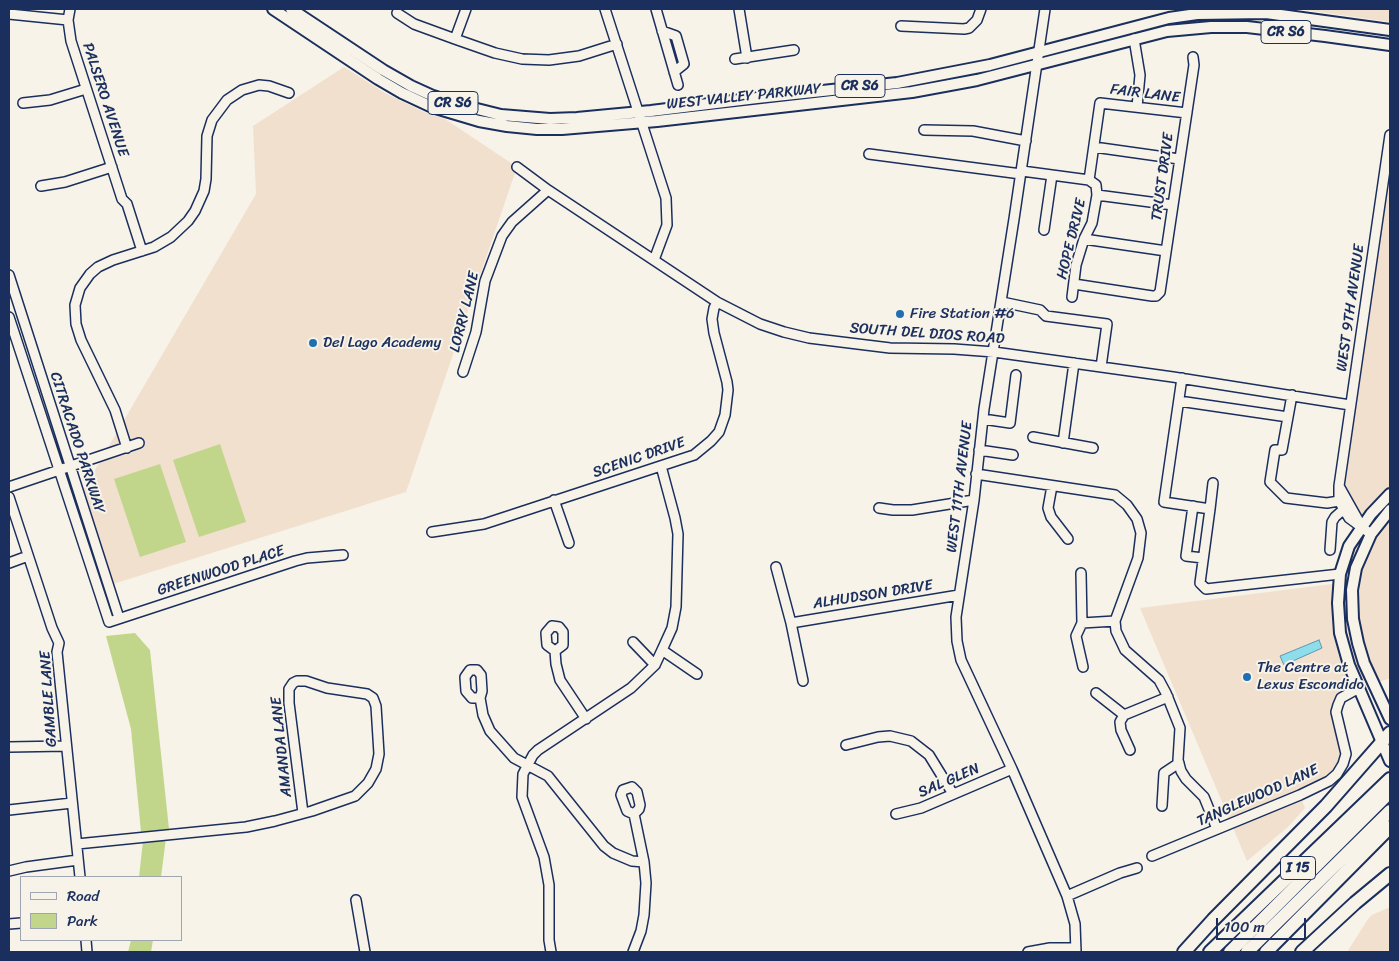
<!DOCTYPE html>
<html>
<head>
<meta charset="utf-8">
<style>
  body { margin:0 }
  #map { position:relative; width:1399px; height:961px; overflow:hidden; background:#f7f3e8; font-family:Sriracha,sans-serif }
  canvas { display:block }
  .frame { position:absolute; inset:0; border:10px solid #1b2f5e; pointer-events:none }
  .legend { position:absolute; left:20px; top:876px; width:162px; height:65px; box-sizing:border-box; background:#f7f3e8; border:1px solid #9fa5b1; margin:0; padding:6px 9px; list-style:none; font-size:15px; color:#1b2f5e }
  .legend li { display:flex; align-items:center; gap:10px; height:25px }
  .legend b { width:25px; border:1px solid #9fa5b1 }
  .scale { position:absolute; left:1216px; top:918px; width:90px; height:22px; box-sizing:border-box; border:2px solid #1b2f5e; border-top:0; padding-left:6px; font-size:15px; line-height:18px; white-space:nowrap; color:#1b2f5e; -webkit-text-stroke:4px #f7f3e8; paint-order:stroke }
</style>
</head>
<body>
<div id="map">
<canvas width="1399" height="961"></canvas>
<div class="frame"></div>
<ul class="legend">
<li><b style="height:6px;background:#f7f3e8"></b>Road</li>
<li><b style="height:14px;background:#c2d68b"></b>Park</li>
</ul>
<div class="scale">100 m</div>
</div>
<script>
const g = document.querySelector('canvas').getContext('2d');
g.lineJoin = 'round';
function fill(path, color) {
  g.fillStyle = color;
  g.fill(path, 'evenodd');
}
function poly(rows) {
  const path = new Path2D();
  for (const r of rows) {
    path.moveTo(r[0], r[1]);
    for (let i = 2; i < r.length; i += 2) path.lineTo(r[i], r[i + 1]);
  }
  return path;
}
function stroke(path, color, width, dash) {
  g.strokeStyle = color;
  g.lineWidth = width;
  g.lineCap = dash ? 'butt' : 'round';
  g.setLineDash(dash || []);
  g.stroke(path);
}
function drawText(font, color, halo, rows, align = 'center') {
  g.font = font + ' Sriracha,sans-serif';
  g.lineWidth = 4;
  g.setLineDash([]);
  g.textBaseline = 'middle';
  g.strokeStyle = halo;
  g.fillStyle = color;
  for (const [text, x, y, turn = 0] of rows) {
    g.save();
    g.translate(x, y);
    g.rotate((+turn || 0) * Math.PI / 180);
    g.textAlign = isNaN(turn) ? turn : align;
    if (halo) g.strokeText(text, 0, 0);
    g.fillText(text, 0, 0);
    g.restore();
  }
}
fill(poly([
  [1298,9,1390,9,1390,22],
  [344,67,385,93,424,112,445,119,517,167,406,492,97,589,71,511,256,194,253,126],
  [1390,135,1390,679,1388,679,1359,688,1338,705,1346,754,1337,774,1300,795,1305,808,1288,827,1247,861,1140,608,1332,584,1344,586,1354,550,1361,533,1339,501],
  [1390,907,1390,952,1347,952,1368,919,1372,915]
]), '#f1e0ce');
fill(poly([
  [220,444,246,522,199,537,173,460],
  [160,464,186,542,140,557,114,479],
  [135,633,150,650,169,829,141,832,131,729,106,636],
  [166,838,161,877,139,877,143,841],
  [131,940,153,940,151,952,128,952]
]), '#c2d68b');
const water = poly([
  [1319,640,1322,648,1284,665,1280,656,1319,640]
]);
fill(water, '#8eddeb');
stroke(water, '#6097b3', 1);
const minor = poly([
  [70,9,68,20,71,41,122,199,127,204,142,251],
  [605,9,666,198,667,225,654,260],
  [656,9,678,85],
  [739,9,747,58],
  [1045,9,1014,219,984,409,974,500,956,617,957,641,961,660,1012,769,1067,896,1075,924,1076,952],
  [397,13,414,24,455,39,495,53,522,59,549,60,579,56,617,44],
  [9,14,68,20],
  [901,26,964,29,969,28,977,20,981,9],
  [662,31,676,36,684,64,674,72],
  [455,39,466,9],
  [1134,39,1140,75,1137,107],
  [735,59,794,50],
  [23,103,50,100,86,89],
  [924,130,973,131,1026,141],
  [1094,147,1179,159],
  [869,154,1021,174],
  [517,167,548,190,717,302,760,324,784,332,809,338,890,348,954,349,994,352,1173,377,1350,405],
  [1022,171,1089,180],
  [41,186,65,182,112,167],
  [1097,195,1173,205],
  [1044,230,1052,175],
  [1084,239,1166,251],
  [9,275,119,618],
  [1074,284,1152,296,1156,296,1160,292,1194,65,1193,57],
  [1072,297,1076,265,1084,239,1092,223,1097,195,1096,185,1089,180,1100,103,1187,113],
  [1002,302,1040,310,1046,316,1107,324,1101,367],
  [9,317,109,622,295,561,307,558,343,555],
  [463,372,476,332,485,281,502,236,512,222,548,190],
  [1182,378,1164,502,1210,509,1200,583,1206,589,1340,574],
  [1292,395,1282,450,1275,450,1270,482,1286,498,1327,503,1339,501],
  [1179,401,1288,417],
  [983,419,1010,423,1016,375],
  [1033,437,1093,448],
  [1063,443,1074,363],
  [127,448,115,410,81,340,76,324,75,305,80,288,90,274,98,267,113,260,154,247,171,237,188,221,195,211,204,191,206,179,207,136,212,120,227,100,242,90,259,85,269,86,289,93],
  [979,450,1013,455],
  [976,474,1115,495,1127,505,1137,519,1141,533,1138,558,1115,621,1116,631,1125,650,1159,680,1166,693,1180,728,1178,760,1181,771,1186,779,1204,797,1217,829],
  [1052,486,1048,508,1051,517,1068,539],
  [1339,486,1362,527],
  [9,487,139,443],
  [9,497,52,628,59,643,57,652,80,877],
  [554,500,569,543],
  [1193,506,1186,556,1203,558],
  [879,508,893,510,912,510,974,500],
  [1210,509,1213,483],
  [432,532,484,524,694,455,711,441,719,432,725,415,728,390,727,382,714,333,712,319,714,308,717,302],
  [1371,534,1349,518,1339,501,1339,486,1390,135],
  [1330,550,1332,522,1335,517,1344,509],
  [9,563,28,556],
  [776,567,791,623,803,681],
  [1081,573,1082,623,1115,621],
  [791,623,959,595],
  [1082,623,1076,636,1083,667],
  [552,626,559,627,563,632,563,645,555,651,547,645,546,633,552,626],
  [633,642,655,665],
  [662,650,697,674],
  [555,651,556,664,560,680,586,719],
  [1096,693,1124,715,1168,697],
  [480,698,472,698,466,691,465,677,470,670,477,670,481,675,482,691,480,698,483,715,490,731,514,758,548,776,604,846,613,853,632,861,644,862],
  [1124,715,1120,722,1121,730,1130,750],
  [846,745,878,737,890,736,911,741,929,755,953,794],
  [9,747,66,746],
  [632,787,637,792,640,805,639,809,634,814,627,811,621,795,623,790,632,787],
  [1162,806,1164,773,1179,763],
  [9,810,72,803],
  [896,814,921,808,1012,769],
  [77,844,246,827,275,821,312,811,355,796,368,783,376,769,379,754,376,706,373,698,367,694,327,688,306,681,297,681,293,683,289,689,289,703,303,813],
  [1152,856,1300,795,1329,781,1337,774,1343,764,1346,754,1336,712,1338,705,1341,698,1359,688],
  [9,871,26,867,78,860],
  [1067,896,1120,873,1137,868],
  [356,900,365,952],
  [9,924,21,923],
  [86,940,87,952],
  [551,952,549,940,549,885,544,857,522,797,523,774,533,755,538,750,631,688,655,665,662,650,672,628,676,607,678,534,675,518,661,466],
  [633,952,641,931,644,915,646,883,644,862,634,814],
  [1028,952,1050,948,1076,948]
]);
const major = poly([
  [273,9,378,79,402,93,432,107,479,121,507,126,537,129,562,129,657,121,912,92,977,80,1167,31,1211,27,1247,27,1325,36,1390,45],
  [291,9,383,70,411,86,433,96,457,104,501,115,550,119,577,118,651,111,757,98,897,83,990,65,1169,18,1197,14,1266,13,1390,30],
  [1390,494,1371,514,1349,546,1340,574,1338,603,1340,633,1349,665,1390,761],
  [1390,510,1371,534,1356,568,1352,590,1353,619,1358,643,1364,663,1390,719]
]);
const highway = poly([
  [1184,952,1213,920,1326,806,1390,733],
  [1210,952,1390,779],
  [1230,952,1390,792],
  [1247,952,1390,811],
  [1266,952,1390,827],
  [1302,952,1355,903,1390,874]
]);
stroke(minor, '#1b2f5e', 12);
stroke(major, '#1b2f5e', 14);
stroke(highway, '#1b2f5e', 16);
stroke(minor, '#f7f3e8', 9);
stroke(major, '#f7f3e8', 10);
stroke(highway, '#f7f3e8', 12);
for (const [x, y, r, color] of [
  [900,314,5,"#1f6fb2"],
  [313,343,5,"#1f6fb2"],
  [1247,677,5,"#1f6fb2"]
]) {
  const dot = new Path2D();
  dot.arc(x, y, r, 0, 2 * Math.PI);
  g.fillStyle = color;
  g.fill(dot);
  stroke(dot, '#f7f3e8', 2);
}
for (const [x, y, w] of [
  [1286,32,50],
  [860,86,50],
  [453,103,50],
  [1298,868,35]
]) {
  const box = new Path2D();
  box.roundRect(x - w / 2, y - 11.5, w, 23, 4);
  g.fillStyle = '#f7f3e8';
  g.fill(box);
  stroke(box, '#1b2f5e', 1);
}
drawText('bold 14px', '#1b2f5e', null, [
  ["CR S6",1286,32],
  ["CR S6",860,86],
  ["CR S6",453,103],
  ["I 15",1298,868]
]);
drawText('15px', '#1b2f5e', '#f7f3e8', [
  ["FAIR LANE",1145,94,7],
  ["WEST VALLEY PARKWAY",744,97,-6],
  ["PALSERO AVENUE",105,100,72],
  ["TRUST DRIVE",1163,177,-82],
  ["HOPE DRIVE",1072,239,-76],
  ["WEST 9TH AVENUE",1351,308,-82],
  ["LORRY LANE",465,312,-76],
  ["SOUTH DEL DIOS ROAD",927,334,4],
  ["CITRACADO PARKWAY",77,443,72],
  ["SCENIC DRIVE",639,458,-19],
  ["WEST 11TH AVENUE",960,487,-83],
  ["GREENWOOD PLACE",221,571,-18],
  ["ALHUDSON DRIVE",873,595,-9],
  ["GAMBLE LANE",49,699,-94],
  ["AMANDA LANE",282,747,-96],
  ["SAL GLEN",949,781,-23],
  ["TANGLEWOOD LANE",1258,796,-24]
]);
drawText('15px', '#1b2f5e', '#f7f3e8', [
  ["Fire Station #6",910,314],
  ["Del Lago Academy",323,343],
  ["The Centre at",1257,668],
  ["Lexus Escondido",1257,685]
], 'left');
</script>
</body>
</html>
